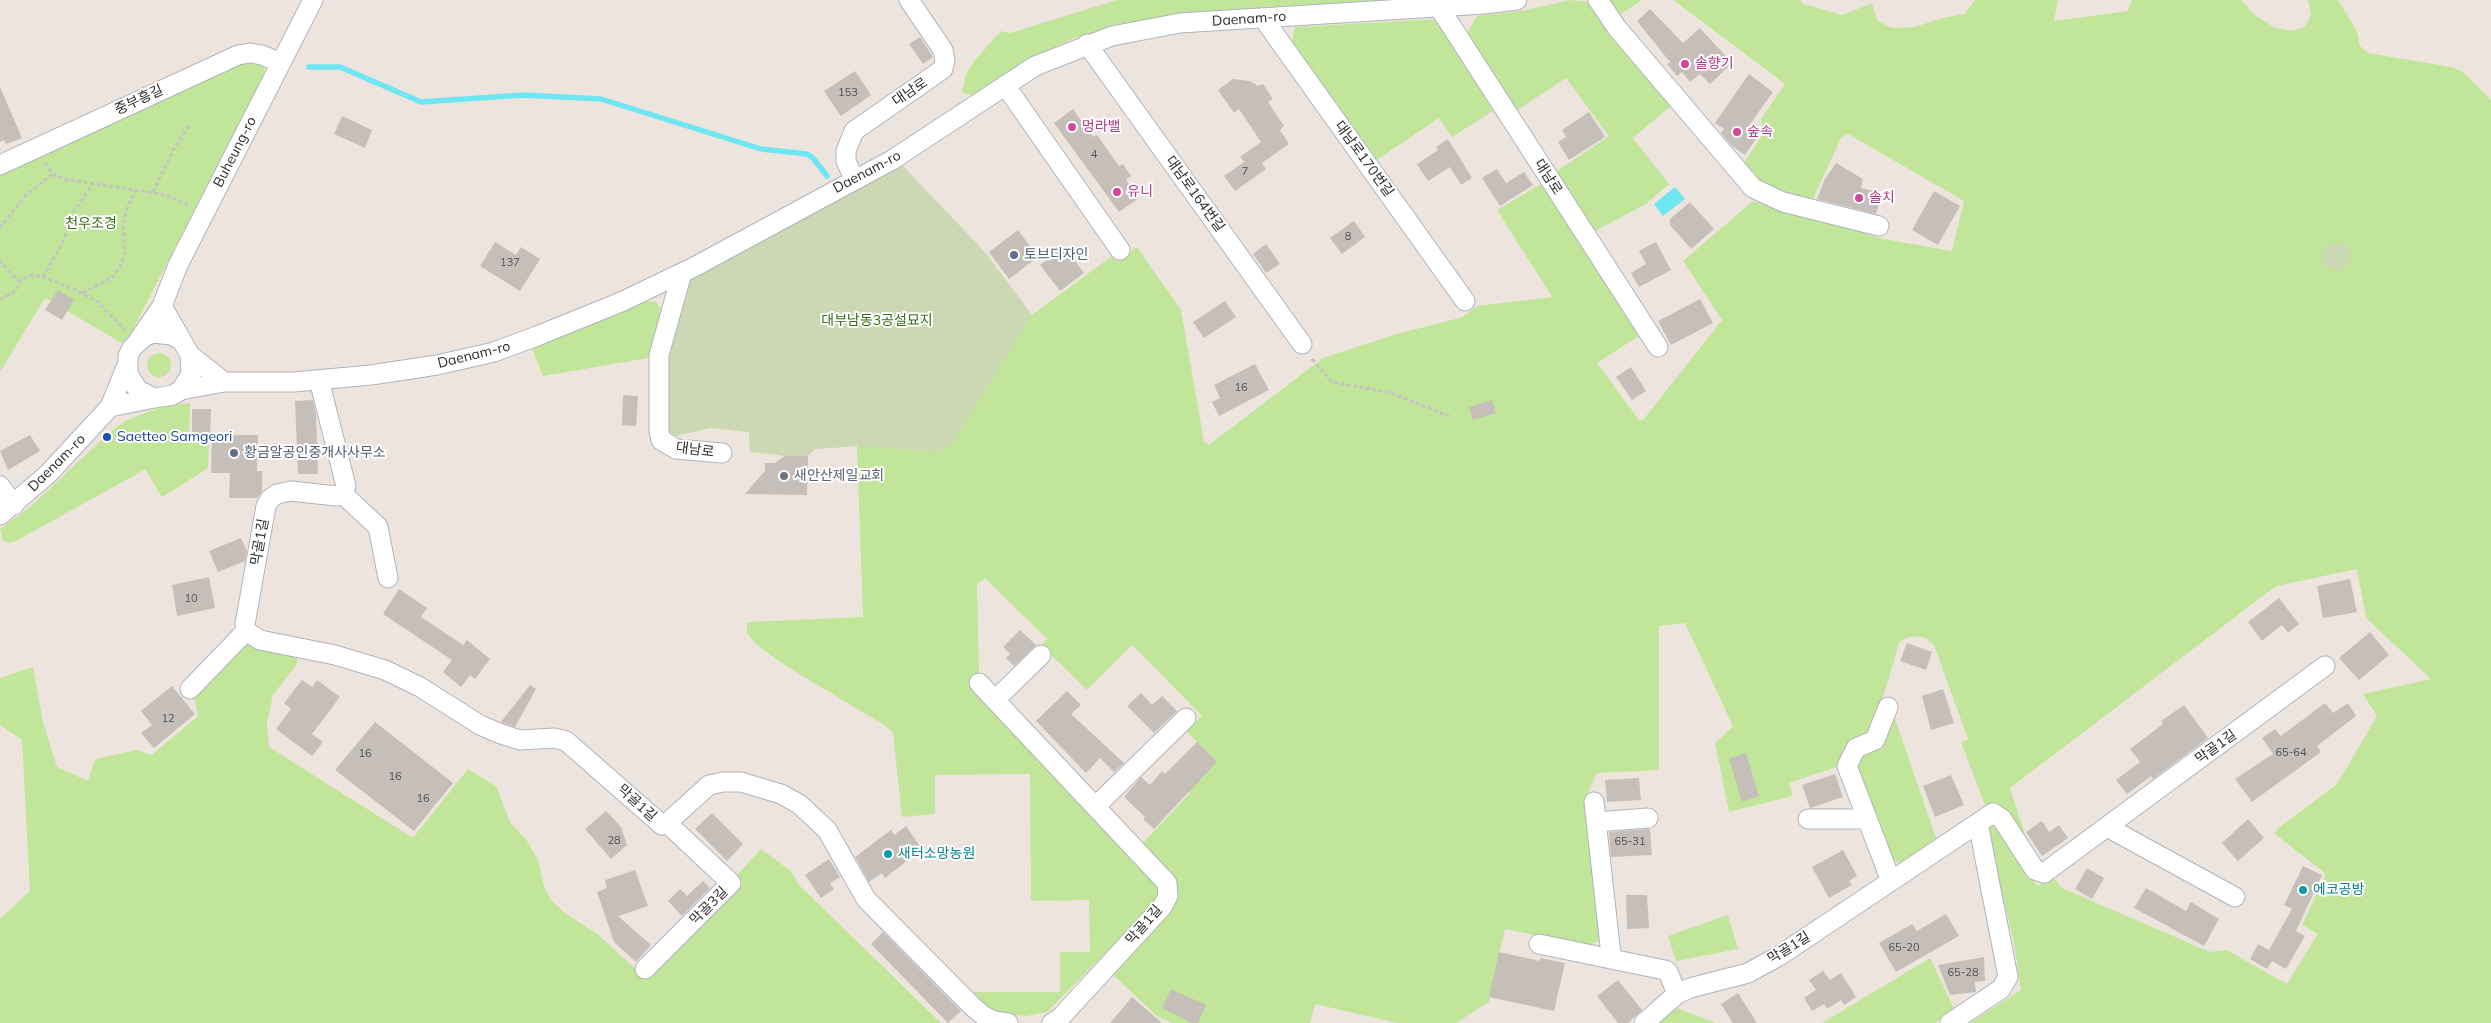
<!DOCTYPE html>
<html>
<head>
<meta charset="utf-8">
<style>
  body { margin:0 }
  canvas { display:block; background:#eee4de }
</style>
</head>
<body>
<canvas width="2491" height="1023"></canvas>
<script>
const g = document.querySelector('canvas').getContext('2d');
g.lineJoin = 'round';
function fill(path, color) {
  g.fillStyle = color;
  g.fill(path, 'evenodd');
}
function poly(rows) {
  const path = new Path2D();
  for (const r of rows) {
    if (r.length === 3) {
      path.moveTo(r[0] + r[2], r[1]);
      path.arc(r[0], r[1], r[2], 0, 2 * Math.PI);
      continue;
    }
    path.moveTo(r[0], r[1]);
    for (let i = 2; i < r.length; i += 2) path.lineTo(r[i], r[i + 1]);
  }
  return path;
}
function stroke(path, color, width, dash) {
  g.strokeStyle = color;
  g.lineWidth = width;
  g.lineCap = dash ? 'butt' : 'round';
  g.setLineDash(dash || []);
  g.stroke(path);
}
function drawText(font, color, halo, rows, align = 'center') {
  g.font = font + ' Mulish,"Noto Sans KR",sans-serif';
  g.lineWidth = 4;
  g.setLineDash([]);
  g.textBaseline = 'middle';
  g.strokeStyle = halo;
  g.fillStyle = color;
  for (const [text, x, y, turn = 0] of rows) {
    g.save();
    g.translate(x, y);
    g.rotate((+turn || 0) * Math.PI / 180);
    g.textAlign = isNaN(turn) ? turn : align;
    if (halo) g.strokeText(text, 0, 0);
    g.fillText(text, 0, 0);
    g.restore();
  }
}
fill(poly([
  [1117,0,1407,0,1178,14,1140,21,1074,38,1032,57,972,95,962,92,966,74,975,60,1001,31,1010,33],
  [1570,0,1589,2,1671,106,1633,138,1669,184,1646,204,1595,231,1557,171,1609,136,1566,78,1516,111,1469,38,1468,31,1477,16,1521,11],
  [1607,0,1642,0,1618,16],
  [1673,0,1800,0,1803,4,1842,15,1872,3,1878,21,1892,28,1915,27,1939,19,1964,14,1975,0,2058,0,2054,21,2128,11,2132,0,2241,0,2256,16,2276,28,2292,31,2305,27,2311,15,2308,0,2338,0,2357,31,2360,46,2368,53,2452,67,2463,72,2491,100,2491,1023,1970,1023,2021,990,2014,943,1986,826,1992,825,1996,827,2007,840,2037,886,2053,877,2062,888,2210,952,2227,950,2287,984,2318,934,2302,925,2326,874,2275,834,2277,829,2337,784,2377,716,2363,694,2431,679,2366,618,2357,569,2276,586,2010,788,2031,854,2003,808,1995,804,1986,808,1961,742,1968,739,1934,645,1926,638,1916,636,1905,638,1899,643,1885,691,1869,734,1850,742,1839,766,1789,783,1793,796,1729,812,1715,743,1733,726,1685,623,1659,626,1659,770,1597,773,1585,799,1600,934,1598,941,1588,946,1505,929,1489,1002,1456,1023,1397,1023,1315,1004,1310,1023,1172,1023,1157,1016,1111,973,1143,939,1177,896,1173,876,1143,843,1190,793,1188,791,1197,742,1186,731,1202,716,1132,645,1087,690,1041,645,1047,639,985,578,977,585,979,674,971,683,1159,887,1154,904,1047,1012,1027,1016,994,1014,966,992,1060,992,1060,952,1090,952,1089,900,1031,901,1030,774,935,775,935,814,902,817,893,733,884,725,786,666,757,645,747,633,747,622,863,617,857,446,815,449,808,456,750,452,749,432,710,428,675,436,669,431,984,251,1032,315,1112,256,1116,261,1137,247,1181,310,1204,442,1209,445,1323,358,1393,335,1463,317,1477,306,1552,297,1497,210,1543,183,1639,336,1597,363,1639,420,1643,420,1722,320,1683,261,1753,201,1884,239,1952,251,1964,201,1848,134,1841,138,1811,203,1769,190,1741,167,1763,134,1761,119,1785,84],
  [1439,19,1493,111,1452,137,1439,118,1377,160,1294,47,1292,40,1295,27],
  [244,59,264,63,264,74,125,345,45,298,0,372,0,172],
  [647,301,656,302,661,309,654,357,543,376,532,349],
  [159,365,12],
  [190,403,189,439,209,440,208,468,163,497,161,496,146,470,144,470,16,541,9,543,3,540,0,529,30,507,108,434,125,421,160,407],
  [248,642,295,653,297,658,297,664,273,695,267,723,269,747,413,838,468,769,496,786,510,822,527,841,538,860,544,886,552,901,565,913,597,934,646,978,743,883,736,876,761,849,791,871,799,885,941,1023,0,1023,0,919,30,891,22,740,0,725,0,678,33,667,43,722,57,767,88,781,95,759,137,750,152,755,198,716,194,695],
  [1894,716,1938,844,1906,863,1900,864,1890,857,1855,766,1856,760],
  [1728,915,1738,949,1676,961,1668,936],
  [1930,958,1955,1010,1935,1023,1822,1023],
  [1677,1008,1716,1023,1653,1023]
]), '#c1e699');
fill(poly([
  [901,164,984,251,1032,315,954,441,940,452,857,446,815,449,808,456,785,456,750,452,749,432,710,428,675,436,669,431,666,424,667,356,686,281],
  [2346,243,2352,256,2348,265,2338,271,2325,267,2321,256,2328,244]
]), '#ccd8b4');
fill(poly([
  [1675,187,1685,199,1663,216,1654,204]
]), '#6ee7f3');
stroke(poly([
  [309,67,340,67,421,102,523,95,601,99,761,149,807,154,813,158,827,176]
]), '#6ee7f3', 5.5);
fill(poly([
  [1650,9,1683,43,1700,28,1732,63,1710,84,1700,74,1690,82,1682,72,1677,76,1667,64,1670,62,1637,21],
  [920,37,933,57,923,64,909,44],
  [855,71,871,95,841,116,824,91],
  [1749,74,1773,92,1748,127,1759,135,1745,155,1731,145,1721,133,1724,129,1715,123],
  [1233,79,1250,81,1258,86,1263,84,1273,99,1268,102,1284,126,1280,130,1289,144,1262,163,1266,169,1235,191,1224,176,1244,162,1240,157,1261,142,1239,109,1234,113,1218,90],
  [0,87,22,138,6,144,4,140,0,142],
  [1073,109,1093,137,1097,135,1119,166,1123,164,1131,176,1126,180,1139,198,1119,212,1054,123],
  [1589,112,1605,137,1569,160,1558,142,1566,137,1562,130],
  [342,116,372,130,365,148,334,134],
  [1448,139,1472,178,1461,185,1450,167,1428,181,1417,164,1438,150,1436,147],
  [1836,163,1863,179,1861,188,1882,193,1876,214,1817,199,1825,179],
  [1497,169,1506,183,1524,172,1533,185,1500,206,1482,178],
  [1934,191,1960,206,1938,245,1912,230],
  [1690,202,1714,229,1691,249,1670,225,1670,219],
  [1354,221,1365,237,1342,254,1330,238],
  [1018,230,1038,257,1009,279,989,252],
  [495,242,516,255,521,247,540,259,520,291,480,266],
  [1656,242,1671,270,1639,287,1631,273,1646,264,1639,251],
  [1266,244,1280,264,1266,273,1253,254],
  [1065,247,1084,273,1060,291,1040,265],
  [58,290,74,300,62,320,45,310],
  [1700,299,1713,323,1671,345,1658,321],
  [1225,301,1236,317,1204,338,1193,322],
  [1255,364,1269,390,1219,416,1212,402,1220,398,1214,385],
  [1631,367,1646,391,1632,400,1616,377],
  [623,395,638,396,636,426,622,425],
  [313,400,316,414,318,474,298,474,295,401],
  [1492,400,1496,413,1473,420,1469,407],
  [192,409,211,409,210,437,192,437],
  [30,435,40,451,8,470,0,451],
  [212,435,258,435,257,471,262,471,262,492,257,498,229,498,230,473,211,473],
  [785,456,808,456,807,495,745,494,765,471,765,463,775,463],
  [241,538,247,551,245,561,218,572,209,551],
  [209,577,215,608,177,616,172,585],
  [2350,579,2357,612,2323,618,2317,586],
  [399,589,427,608,421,617,463,645,467,640,490,659,475,679,470,675,461,687,443,672,452,660,383,614],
  [2279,598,2299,624,2288,633,2282,625,2262,641,2248,622],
  [1020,630,1036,645,1014,666,1006,658,1010,654,1003,647],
  [2370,632,2389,655,2359,680,2339,658],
  [1907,643,1932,652,1926,670,1900,661],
  [302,680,312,687,317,680,340,697,312,734,323,742,312,756,276,729,291,709,284,703],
  [530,685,536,689,515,727,501,722],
  [172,686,195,714,154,748,141,733,152,725,141,711],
  [1943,689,1954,723,1931,730,1922,696],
  [1067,691,1081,705,1071,714,1124,763,1114,772,1100,758,1086,773,1036,721],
  [1141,693,1152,705,1162,696,1177,711,1154,733,1127,706],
  [2325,703,2333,713,2348,703,2356,716,2317,746,2321,752,2252,802,2235,779,2273,754,2262,738,2275,729,2281,736],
  [2184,705,2208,738,2153,779,2151,776,2127,794,2116,780,2140,762,2130,749,2163,724,2161,721],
  [375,722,453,783,414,831,335,770],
  [1197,742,1217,762,1154,829,1143,819,1145,817,1124,797,1141,777,1150,785,1162,771,1165,774],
  [1746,753,1759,796,1742,802,1729,758],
  [1835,774,1843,797,1810,808,1802,785],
  [1951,775,1964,805,1935,817,1923,786],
  [1639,778,1641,800,1607,802,1605,780],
  [606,811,621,827,627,845,611,859,585,829],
  [712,813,743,844,727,861,695,829],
  [2248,819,2264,838,2238,861,2222,843],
  [2042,821,2049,832,2059,825,2068,838,2042,856,2026,832],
  [906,826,922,849,885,878,882,873,869,882,855,857,891,830,894,835],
  [1650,829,1652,855,1611,857,1609,832],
  [1843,850,1857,876,1849,881,1852,885,1829,898,1812,867],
  [829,859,840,877,830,883,834,889,821,898,805,875],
  [2303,866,2322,875,2296,931,2305,936,2286,969,2272,961,2267,969,2250,959,2258,944,2269,950,2292,909,2284,905],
  [2087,868,2104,878,2092,899,2075,889],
  [635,870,648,906,618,916,651,945,636,962,614,942,597,892,607,888,605,880],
  [703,881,710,888,682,916,668,901,680,889,687,896],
  [2146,888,2186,911,2191,902,2219,919,2204,946,2134,908],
  [1626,895,1647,895,1649,928,1627,929],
  [1946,914,1959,936,1896,972,1879,943,1912,924,1917,931],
  [883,932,961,1011,948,1023,871,944],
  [1499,952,1540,961,1540,958,1565,963,1554,1011,1489,997],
  [1984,957,1985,981,1975,982,1976,992,1950,995,1938,965],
  [1823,971,1830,980,1841,973,1856,997,1844,1005,1841,1000,1827,1009,1824,1004,1812,1011,1804,998,1816,990,1809,980],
  [1618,980,1642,1010,1628,1023,1618,1023,1597,996],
  [1171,989,1206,1005,1198,1023,1192,1023,1162,1008],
  [1738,993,1757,1023,1733,1023,1721,1004],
  [1132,997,1162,1023,1110,1023]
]), '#c6bfb9');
const minor = poly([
  [1598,0,1617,28,1753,188,1783,202,1879,226],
  [1439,7,1658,347],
  [1263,18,1465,301],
  [1087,44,1302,344],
  [1005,85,1120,250],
  [0,165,238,55,250,53,262,55,281,63],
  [854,179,846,161,846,151,854,131,943,69,945,60,943,50,909,0],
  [682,273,659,355,659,431,661,440,676,449,722,453],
  [162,306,190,355,191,374,181,390,173,395,154,398,138,390,128,374,128,356,132,348,145,336,154,333,171,335,179,339],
  [138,341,162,306,178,265,313,0],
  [190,355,224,382],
  [319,380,346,486,343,494,336,496,291,491,277,494,270,499,266,506,245,624,246,631,260,640,335,655,385,670,420,687,480,725,501,734,520,740,554,738,566,741,662,825,667,823,709,785,723,782,741,782,781,794,799,804,827,830,866,899,973,1007,984,1016,994,1021,1008,1023],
  [181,390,224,382,294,382,371,375,437,365,494,352,537,336,621,302,694,267,892,160,1035,66,1112,36,1180,23,1484,4,1517,0],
  [110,407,154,398],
  [0,486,14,505],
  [343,494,378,527,388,578],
  [0,515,48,474,110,407,127,365],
  [979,683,1167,883,1168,896,1162,907,1060,1018,1052,1023],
  [190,689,246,631],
  [995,700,1041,655],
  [1888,707,1875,740,1856,748,1847,766,1891,881],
  [1594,802,1611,955,1616,960,1665,970,1668,972,1677,994],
  [1096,806,1186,718],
  [1808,819,1867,819],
  [1596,822,1648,818],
  [2107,827,2235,897],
  [1539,944,1616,960],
  [645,969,731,883,667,823],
  [1644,1023,1677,994,1690,988,1748,973,1779,956,1993,813,2002,819,2035,870,2044,873,2325,666],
  [1950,1023,2001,989,2008,977,1978,823]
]);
stroke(minor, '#aeb4bc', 21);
stroke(poly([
  [45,163,53,174,64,179,167,195,188,205],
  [153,192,173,150,190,124],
  [0,228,26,195,53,174],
  [0,260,11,274,20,282],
  [43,277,63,242,74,211,92,185],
  [83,293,114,276,121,264,125,253,123,225,126,211,135,191],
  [0,299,12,294,23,279,33,275,43,277,74,289,98,302,125,330],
  [1312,359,1332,382,1391,393,1451,417]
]), '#c4c4c4', 3, [4, 2.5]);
stroke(minor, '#fff', 19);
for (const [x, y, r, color] of [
  [1685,64,5,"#d1479c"],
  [1072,127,5,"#d1479c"],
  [1737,132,5,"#d1479c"],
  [1117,192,5,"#d1479c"],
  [1859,198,5,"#d1479c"],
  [1014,255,5,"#5c6f8a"],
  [107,437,5,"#1a4fb4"],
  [234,453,5,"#5c6f8a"],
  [784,476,5,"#6b7280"],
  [888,854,5,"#0f9aa8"],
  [2303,890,5,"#0f9aa8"]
]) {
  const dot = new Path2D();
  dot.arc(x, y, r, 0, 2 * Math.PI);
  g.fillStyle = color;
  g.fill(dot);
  stroke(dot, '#fff', 2);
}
drawText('11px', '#52514f', null, [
  ["153",848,93],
  ["4",1094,155],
  ["7",1245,172],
  ["8",1348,237],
  ["137",510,263],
  ["16",1241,388],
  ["10",191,599],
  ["12",168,719],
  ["65-64",2291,753],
  ["16",365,754],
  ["16",395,777],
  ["16",423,799],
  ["28",614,841],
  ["65-31",1630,842],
  ["65-20",1904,948],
  ["65-28",1963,973]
]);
drawText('14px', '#2c2c2c', '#fff', [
  ["Daenam-ro",1249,19,-4],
  ["대남로",910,92,-34],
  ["중부흥길",139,100,-25],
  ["Buheung-ro",235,152,-63],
  ["대남로170번길",1364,159,54],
  ["Daenam-ro",867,172,-28],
  ["대남로",1548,177,57],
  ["대남로164번길",1195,194,54],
  ["Daenam-ro",474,355,-14],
  ["대남로",695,450,8],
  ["Daenam-ro",57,463,-45],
  ["막골1길",260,542,-80],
  ["막골1길",2216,747,-36],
  ["막골1길",637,803,42],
  ["막골3길",709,906,-45],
  ["막골1길",1144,925,-49],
  ["막골1길",1789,948,-32]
]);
drawText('14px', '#b23c85', '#fff', [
  ["솔향기",1695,64],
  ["멍라밸",1082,127],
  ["숲속",1747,132],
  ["유니",1127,192],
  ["솔치",1869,198]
], 'left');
drawText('14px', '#396d18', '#fff', [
  ["천우조경",91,224],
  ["대부남동3공설묘지",877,321]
]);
drawText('14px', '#4e5e75', '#fff', [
  ["토브디자인",1024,255],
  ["황금알공인중개사사무소",244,453]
], 'left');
drawText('14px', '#164399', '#fff', [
  ["Saetteo Samgeori",117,437]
], 'left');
drawText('14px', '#5b616d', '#fff', [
  ["새안산제일교회",794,476]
], 'left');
drawText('14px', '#0d838f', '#fff', [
  ["새터소망농원",898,854],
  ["에코공방",2313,890]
], 'left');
</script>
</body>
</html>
